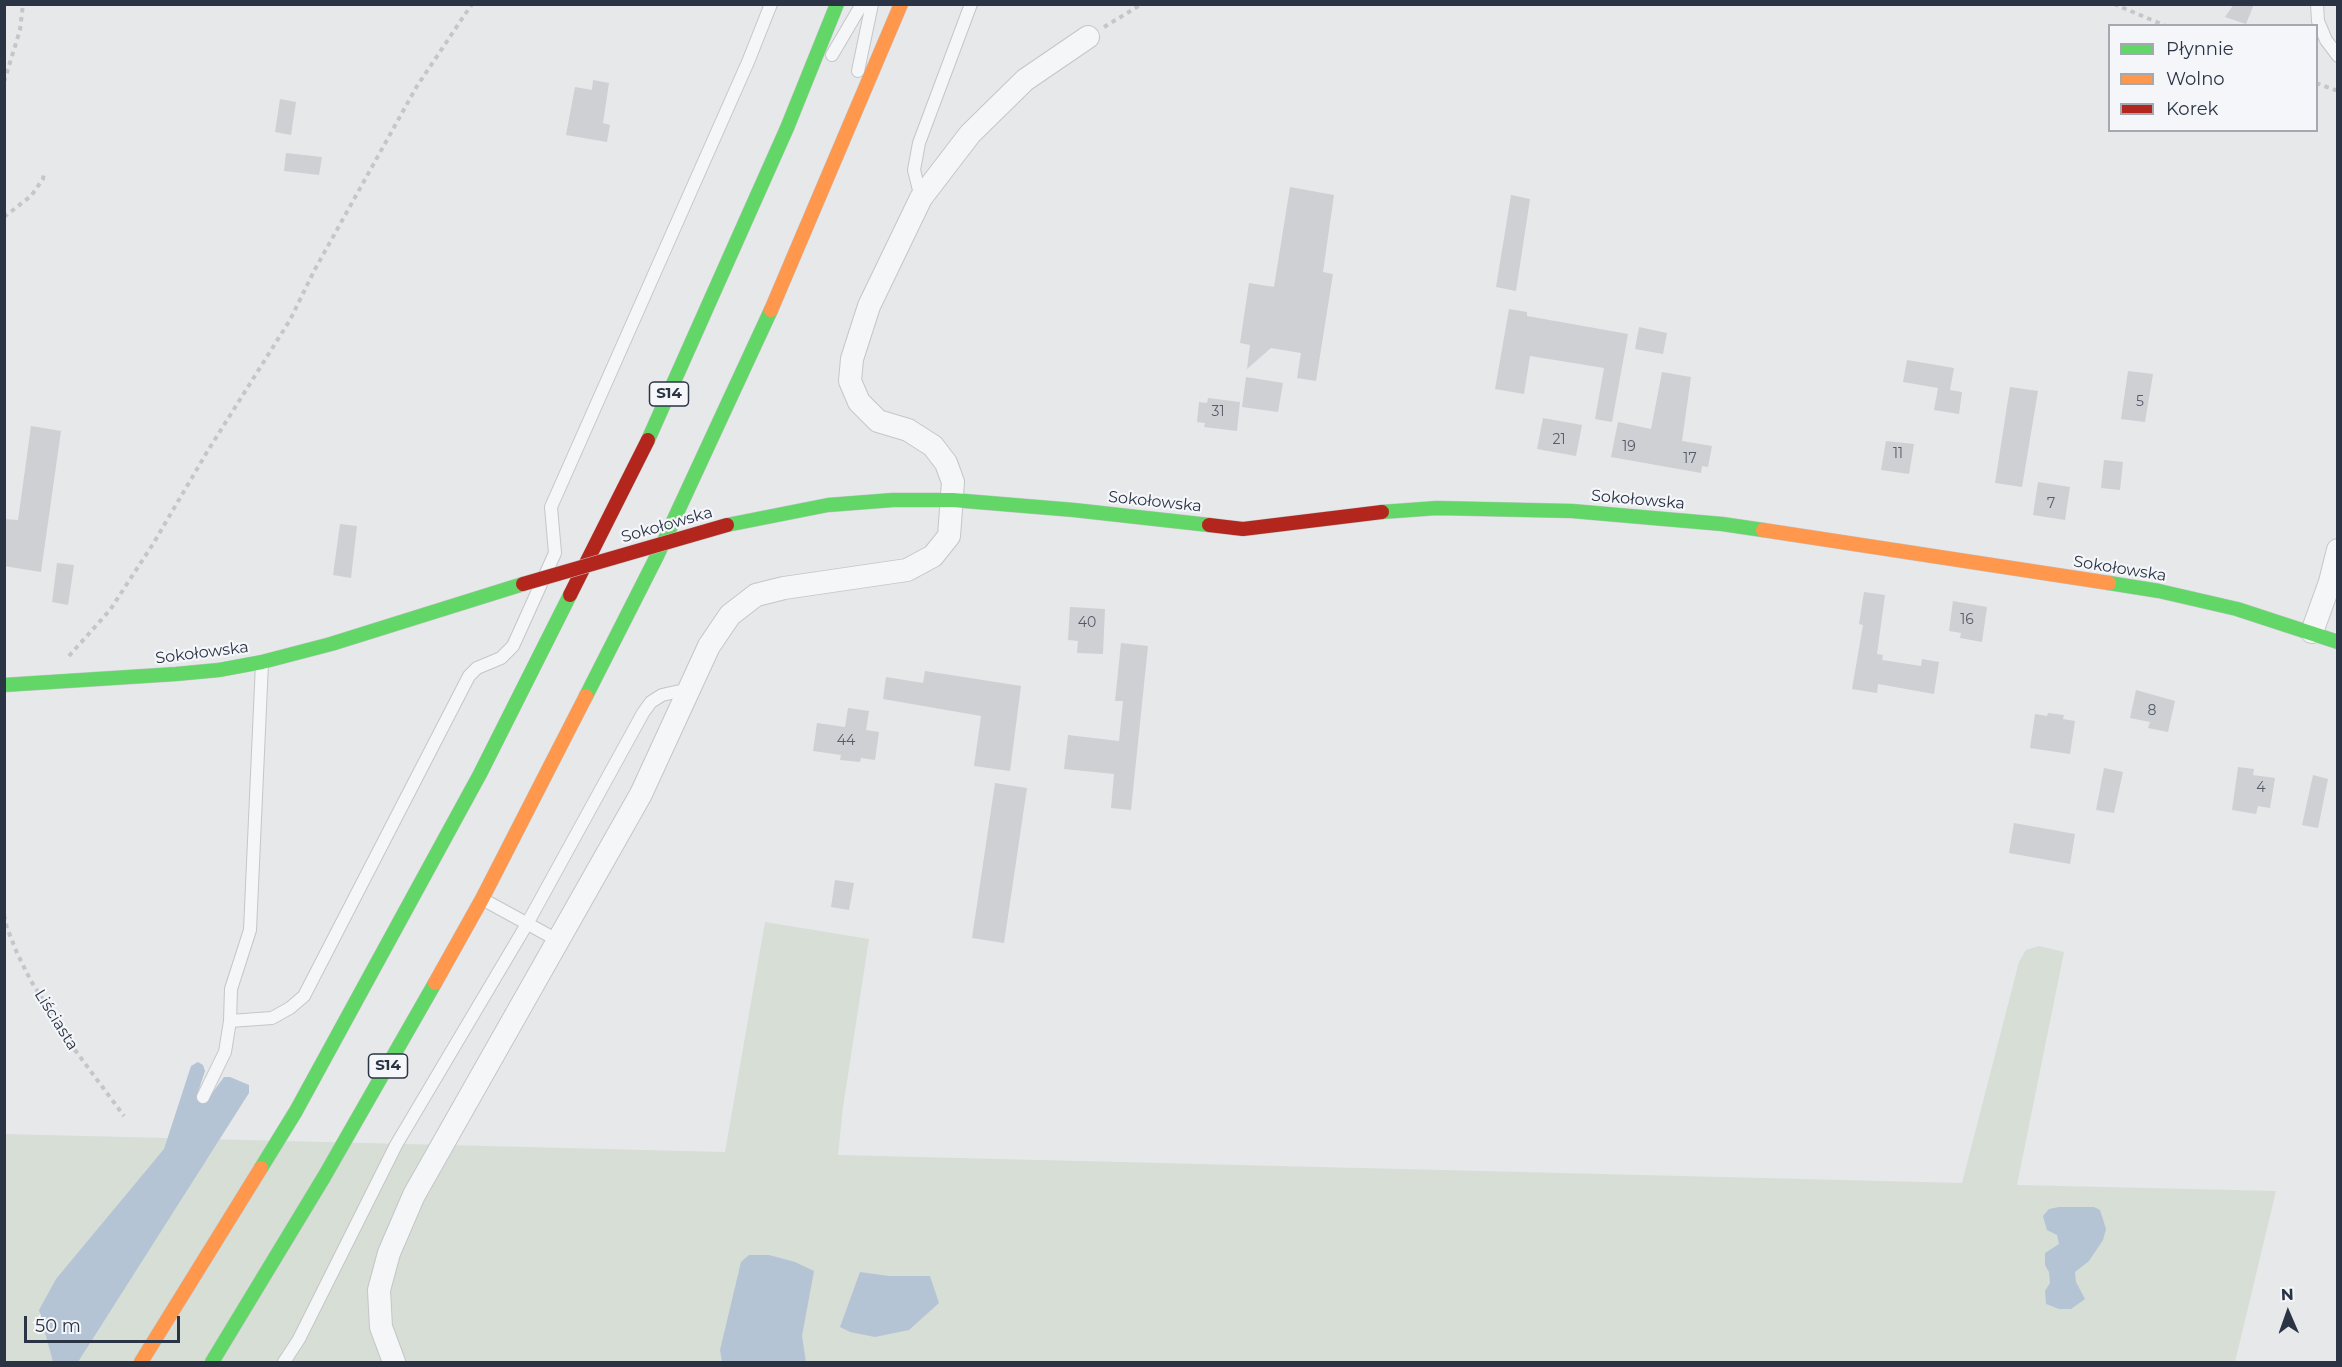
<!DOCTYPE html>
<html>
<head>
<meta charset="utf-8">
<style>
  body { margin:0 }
  #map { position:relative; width:2342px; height:1367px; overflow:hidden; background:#e6e8ea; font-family:Montserrat,sans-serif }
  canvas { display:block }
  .frame { position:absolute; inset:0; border:6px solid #2b3445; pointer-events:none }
  .legend { position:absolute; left:2108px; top:24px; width:210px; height:108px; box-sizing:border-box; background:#f4f6f9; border:2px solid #a4a8b1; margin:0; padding:8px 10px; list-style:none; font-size:18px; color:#2b3445 }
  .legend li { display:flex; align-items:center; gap:12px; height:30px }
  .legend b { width:30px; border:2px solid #a4a8b1 }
  .north { position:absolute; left:2258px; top:1283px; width:60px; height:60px; -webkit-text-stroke:4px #f4f6f9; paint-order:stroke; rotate:358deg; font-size:16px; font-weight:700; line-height:24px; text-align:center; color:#2b3445 }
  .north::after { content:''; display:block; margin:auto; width:21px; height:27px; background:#2b3445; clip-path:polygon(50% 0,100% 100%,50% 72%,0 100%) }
  .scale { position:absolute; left:24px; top:1316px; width:156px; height:27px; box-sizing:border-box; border:3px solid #2b3445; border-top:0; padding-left:8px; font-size:18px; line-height:21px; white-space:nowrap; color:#2b3445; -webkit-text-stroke:4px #f4f6f9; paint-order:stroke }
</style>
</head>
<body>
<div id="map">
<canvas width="2342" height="1367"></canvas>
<div class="frame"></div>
<ul class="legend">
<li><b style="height:8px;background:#63d668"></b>Płynnie</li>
<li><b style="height:8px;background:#ff974d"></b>Wolno</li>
<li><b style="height:8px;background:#b3261e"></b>Korek</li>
</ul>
<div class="north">N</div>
<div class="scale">50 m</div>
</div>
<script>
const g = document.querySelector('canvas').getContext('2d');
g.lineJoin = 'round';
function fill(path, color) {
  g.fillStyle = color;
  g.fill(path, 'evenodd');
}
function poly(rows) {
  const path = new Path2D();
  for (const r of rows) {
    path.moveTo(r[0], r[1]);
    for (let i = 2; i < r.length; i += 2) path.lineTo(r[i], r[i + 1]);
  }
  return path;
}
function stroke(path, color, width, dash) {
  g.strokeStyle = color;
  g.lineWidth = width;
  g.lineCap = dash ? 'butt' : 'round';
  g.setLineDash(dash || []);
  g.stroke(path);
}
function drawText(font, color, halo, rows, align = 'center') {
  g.font = font + ' Montserrat,sans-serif';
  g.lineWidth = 4.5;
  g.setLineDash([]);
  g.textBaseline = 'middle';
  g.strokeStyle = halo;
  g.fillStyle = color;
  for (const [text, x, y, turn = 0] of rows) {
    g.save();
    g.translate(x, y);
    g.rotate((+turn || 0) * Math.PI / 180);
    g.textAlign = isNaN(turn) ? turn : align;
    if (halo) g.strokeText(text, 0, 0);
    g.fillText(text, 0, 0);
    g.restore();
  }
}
fill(poly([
  [765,922,869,939,843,1107,838,1155,1962,1183,2019,962,2026,950,2039,946,2064,952,2017,1185,2276,1191,2235,1362,5,1362,5,1134,725,1152]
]), '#d6ded6');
fill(poly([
  [198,1062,203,1065,205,1071,197,1095,207,1100,224,1077,230,1077,249,1085,249,1093,78,1362,53,1362,39,1310,56,1279,164,1149,191,1066],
  [2059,1207,2094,1207,2100,1210,2106,1229,2103,1240,2089,1261,2075,1272,2076,1282,2085,1299,2071,1309,2059,1309,2046,1304,2045,1291,2050,1283,2049,1272,2045,1265,2045,1253,2059,1244,2057,1235,2047,1230,2043,1216,2049,1209],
  [749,1255,769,1255,795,1262,814,1271,802,1336,806,1362,722,1362,720,1350,741,1262],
  [860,1272,889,1276,930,1276,939,1303,909,1330,875,1337,850,1332,840,1327]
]), '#b4c4d5');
fill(poly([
  [2234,4,2254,4,2246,24,2225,17],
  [593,80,609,83,603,123,610,125,607,142,566,135,575,87,592,90],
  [280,99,296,102,291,135,275,132],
  [286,153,322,157,319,175,284,171],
  [1290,187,1334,195,1323,272,1333,274,1316,381,1297,378,1301,353,1271,348,1247,369,1250,345,1240,343,1249,283,1274,287],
  [1511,195,1530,199,1516,291,1496,287],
  [1509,309,1527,312,1527,316,1628,334,1612,422,1595,419,1604,368,1530,356,1524,394,1495,389],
  [1639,327,1667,333,1663,354,1635,349],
  [1907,360,1954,368,1950,390,1962,392,1959,414,1934,410,1938,388,1903,382],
  [2128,371,2153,374,2145,422,2121,419],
  [1662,372,1691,377,1682,441,1712,446,1708,467,1702,466,1701,473,1611,457,1618,422,1651,429],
  [1246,377,1283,383,1278,412,1242,407],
  [2010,387,2038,391,2022,487,1995,483],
  [1208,398,1240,402,1237,431,1204,427,1205,423,1197,422,1199,402,1207,403],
  [1543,418,1582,425,1576,456,1537,449],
  [31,426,61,431,41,572,4,566,4,519,18,520],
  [1886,441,1914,444,1909,474,1881,470],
  [2104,460,2123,462,2120,490,2101,488],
  [2038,482,2070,487,2065,520,2033,515],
  [340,524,357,526,351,578,333,575],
  [57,563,74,565,68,605,52,602],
  [1864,592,1885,595,1877,654,1883,655,1882,660,1921,666,1922,659,1939,662,1934,694,1878,684,1877,693,1852,689,1863,625,1859,624],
  [1953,601,1987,607,1982,642,1960,638,1961,633,1949,631],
  [1070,607,1105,609,1103,654,1077,653,1078,641,1068,640],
  [1121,643,1148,646,1131,810,1111,808,1114,774,1064,769,1068,735,1119,741,1123,701,1115,701],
  [925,671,1021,686,1010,771,974,766,981,716,883,699,886,677,923,683],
  [2136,690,2175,701,2168,732,2148,728,2150,722,2130,718],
  [848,708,869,711,866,730,879,732,875,760,861,758,860,762,840,760,841,755,813,751,817,723,845,727],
  [2048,713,2064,715,2063,719,2075,721,2070,754,2030,748,2035,714,2047,716],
  [2238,767,2254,769,2253,775,2275,778,2270,808,2258,806,2256,814,2232,810],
  [2104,768,2123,772,2114,813,2096,810],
  [2313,775,2328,779,2318,828,2302,825],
  [995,783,1027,788,1004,943,972,938],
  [2014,823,2075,834,2070,864,2009,853],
  [835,880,854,883,849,910,831,907]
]), '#ced0d3');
const lane = poly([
  [2317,4,2318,21,2326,40,2338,56],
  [832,55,862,4],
  [858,71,872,4],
  [921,198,914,170,919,143,971,4],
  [484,900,559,941],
  [230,1021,272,1018,290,1008,304,996,469,676,477,668,501,658,513,646,555,553,551,507,748,62,771,4],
  [203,1097,225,1052,230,1021,231,989,250,930,262,663],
  [284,1362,299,1339,396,1145,527,924,643,713,651,702,662,695,689,689]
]);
const street = poly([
  [2312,632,2330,582,2338,550],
  [394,1362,381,1327,379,1290,389,1253,414,1195,641,794,709,646,730,615,756,595,784,588,907,570,933,556,949,536,953,482,946,463,933,446,908,430,878,421,859,402,850,381,852,359,869,306,921,198,970,134,1025,80,1088,37]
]);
const fast = poly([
  [648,440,787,128,837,4],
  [1382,512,1437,508,1572,511,1722,524,1763,530],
  [727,525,828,505,893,500,953,500,1074,510,1209,525],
  [2109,583,2159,591,2237,609,2338,642],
  [4,685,176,674,219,670,262,662,331,644,523,584],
  [586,696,657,556,771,310],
  [261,1168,296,1111,480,774,570,595],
  [212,1362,324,1177,435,983]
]);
const slow = poly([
  [771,310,901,4],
  [1763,530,2109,583],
  [435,983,482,899,586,696],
  [141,1362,261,1168]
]);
const jam = poly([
  [1209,525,1243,529,1382,512],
  [570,595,648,440]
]);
stroke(lane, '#c4c6c8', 14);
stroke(street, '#c4c6c8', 24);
stroke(fast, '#c4c6c8', 15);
stroke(slow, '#c4c6c8', 15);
stroke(jam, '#c4c6c8', 15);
stroke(poly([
  [2114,4,2166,26],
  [1104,27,1142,4],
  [4,82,20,30,23,4],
  [2316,83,2338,91],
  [4,217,31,196,43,179,44,172],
  [69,656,110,610,153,544,207,452,290,320,314,271,417,86,472,4],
  [4,915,7,928,17,953,31,981,75,1050,124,1116]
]), '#c5c6ca', 4, [4.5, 4.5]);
stroke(lane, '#f5f6f7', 12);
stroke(street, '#f5f6f7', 22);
stroke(fast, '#63d668', 14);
stroke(slow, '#ff974d', 14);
stroke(jam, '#b3261e', 14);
const jamBridge = poly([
  [523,584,727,525]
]);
stroke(jamBridge, '#c4c6c8', 15, []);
stroke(jamBridge, '#b3261e', 14);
drawText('14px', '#545c69', null, [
  ["5",2140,402],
  ["31",1218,412],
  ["21",1559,440],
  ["19",1629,447],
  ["11",1898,454],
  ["17",1690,459],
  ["7",2051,504],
  ["16",1967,620],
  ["40",1087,623],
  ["8",2152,711],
  ["44",846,741],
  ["4",2261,788]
]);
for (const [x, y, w] of [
  [669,394,39],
  [388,1066,39]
]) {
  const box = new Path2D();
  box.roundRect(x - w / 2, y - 12, w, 24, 4.5);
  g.fillStyle = '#f4f6f9';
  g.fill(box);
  stroke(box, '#2b3445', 1.5);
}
drawText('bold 15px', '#2b3445', null, [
  ["S14",669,394],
  ["S14",388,1066]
]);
drawText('16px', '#2b3445', '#f4f6f9', [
  ["Sokołowska",1638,500,5],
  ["Sokołowska",1155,502,6],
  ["Sokołowska",667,525,-16],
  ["Sokołowska",2120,569,9],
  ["Sokołowska",202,653,-7],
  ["Liściasta",56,1020,58]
]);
</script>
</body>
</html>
